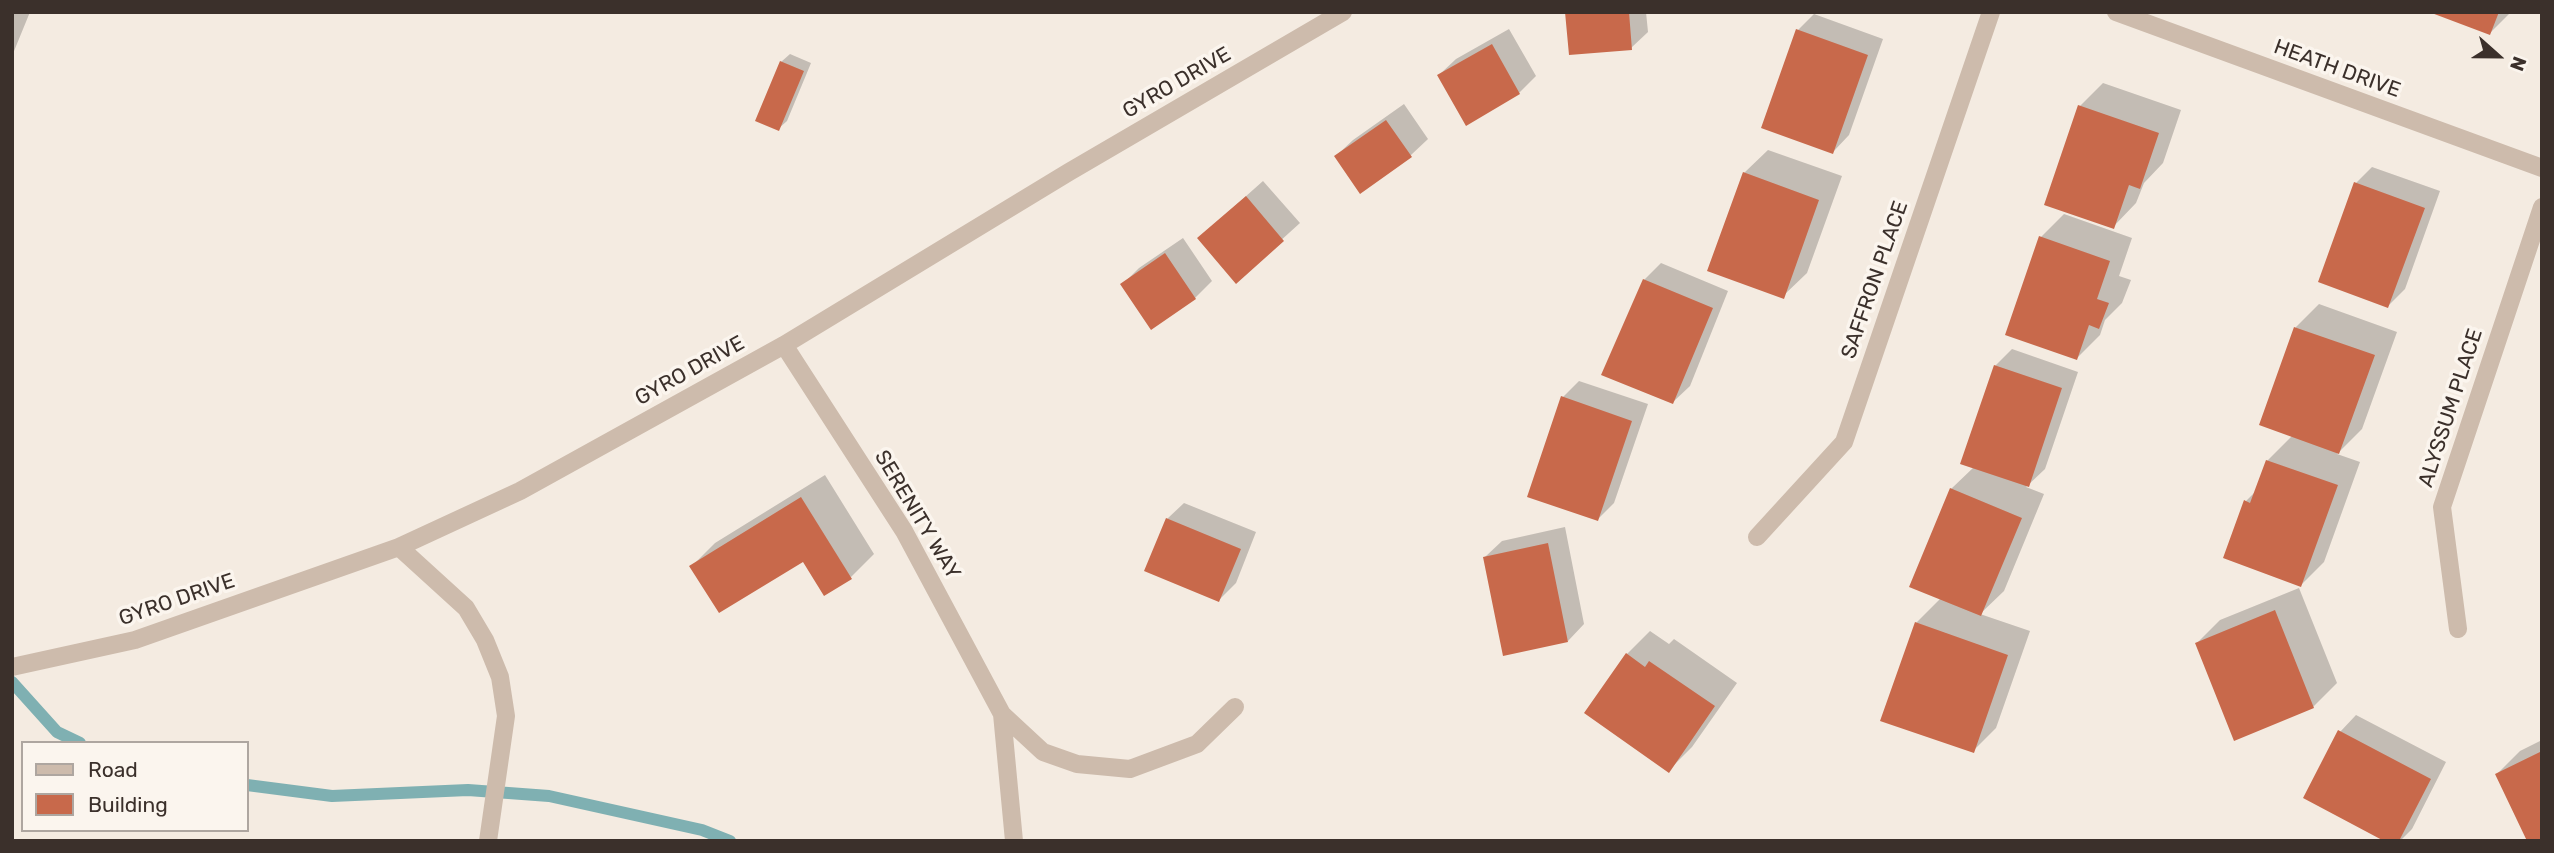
<!DOCTYPE html>
<html>
<head>
<meta charset="utf-8">
<style>
  body { margin:0 }
  #map { position:relative; width:2554px; height:853px; overflow:hidden; background:#f4ebe1; font-family:Rubik,sans-serif }
  canvas { display:block }
  .frame { position:absolute; inset:0; border:14px solid #3b302b; pointer-events:none }
  .legend { position:absolute; left:21px; top:741px; width:228px; height:91px; box-sizing:border-box; background:#fbf5ee; border:2px solid #aea6a0; margin:0; padding:9px 12px; list-style:none; font-size:21px; color:#3b302b }
  .legend li { display:flex; align-items:center; gap:14px; height:35px }
  .legend b { width:35px; border:2px solid #aea6a0 }
  .north { position:absolute; left:2463px; top:21px; width:70px; height:70px; -webkit-text-stroke:5px #fbf5ee; paint-order:stroke; rotate:111deg; font-size:19px; font-weight:700; line-height:28px; text-align:center; color:#3b302b }
  .north::after { content:''; display:block; margin:auto; width:24px; height:32px; background:#3b302b; clip-path:polygon(50% 0,100% 100%,50% 72%,0 100%) }
</style>
</head>
<body>
<div id="map">
<canvas width="2554" height="853"></canvas>
<div class="frame"></div>
<ul class="legend">
<li><b style="height:9px;background:#cdbbac"></b>Road</li>
<li><b style="height:19px;background:#c8694b"></b>Building</li>
</ul>
<div class="north">N</div>
</div>
<script>
const g = document.querySelector('canvas').getContext('2d');
g.lineJoin = 'round';
function fill(path, color) {
  g.fillStyle = color;
  g.fill(path, 'evenodd');
}
function poly(rows) {
  const path = new Path2D();
  for (const r of rows) {
    path.moveTo(r[0], r[1]);
    for (let i = 2; i < r.length; i += 2) path.lineTo(r[i], r[i + 1]);
  }
  return path;
}
function stroke(path, color, width, dash) {
  g.strokeStyle = color;
  g.lineWidth = width;
  g.lineCap = dash ? 'butt' : 'round';
  g.setLineDash(dash || []);
  g.stroke(path);
}
function drawText(font, color, halo, rows, align = 'center') {
  g.font = font + ' Rubik,sans-serif';
  g.lineWidth = 7;
  g.setLineDash([]);
  g.textBaseline = 'middle';
  g.strokeStyle = halo;
  g.fillStyle = color;
  for (const [text, x, y, turn = 0] of rows) {
    g.save();
    g.translate(x, y);
    g.rotate((+turn || 0) * Math.PI / 180);
    g.textAlign = isNaN(turn) ? turn : align;
    if (halo) g.strokeText(text, 0, 0);
    g.fillText(text, 0, 0);
    g.restore();
  }
}
fill(poly([
  [12,12,30,12,12,56],
  [1567,12,1646,12,1648,32,1631,48],
  [2433,12,2511,12,2490,33],
  [1814,14,1883,39,1849,135,1833,152,1798,30],
  [1509,29,1536,76,1519,93,1466,124,1439,75,1456,59],
  [790,54,811,63,787,121,778,129,781,62],
  [2103,83,2181,110,2163,163,2144,183,2136,203,2113,227,2080,106],
  [1404,104,1428,139,1411,155,1361,191,1336,156,1353,140],
  [1768,150,1842,176,1807,273,1783,296,1744,173],
  [2372,167,2440,191,2405,289,2388,306,2356,183],
  [1263,181,1300,223,1236,281,1199,238],
  [2064,214,2132,238,2119,276,2131,280,2122,303,2105,320,2100,335,2077,358,2041,237],
  [1183,238,1212,281,1195,298,1152,328,1122,285,1139,268],
  [1661,263,1728,291,1690,386,1673,402,1644,280],
  [2319,304,2397,332,2362,429,2337,454,2360,462,2324,562,2301,585,2246,501,2256,491,2267,461,2292,436,2261,424,2296,327],
  [2012,349,2078,372,2045,469,2026,487,2044,494,2004,591,1980,614,2030,631,1996,728,1973,751,1916,623,1941,598,1951,489,1974,467,1995,366],
  [1579,381,1648,404,1614,503,1598,519,1563,397],
  [825,475,874,554,851,577,804,559,692,566,715,543],
  [1184,503,1256,532,1236,583,1219,600,1167,519],
  [1565,527,1584,624,1568,641,1485,557,1502,541],
  [2299,588,2337,683,2313,707,2197,643,2220,620],
  [1650,631,1669,644,1674,639,1737,683,1692,747,1669,770,1627,654],
  [2356,715,2446,762,2412,829,2400,841,2387,841,2340,732],
  [2542,740,2542,839,2497,774,2520,751]
]), '#0003');
stroke(poly([
  [12,682,57,732,80,743],
  [247,785,332,796,468,790,549,796,702,830,730,841]
]), '#7fb0b2', 12);
fill(poly([
  [1565,12,1629,12,1632,50,1569,55],
  [2429,12,2499,12,2490,35],
  [1796,29,1868,55,1833,154,1761,128],
  [1492,44,1520,94,1466,126,1437,75],
  [780,61,804,71,779,131,755,121],
  [2078,105,2159,133,2140,189,2129,185,2114,229,2044,205],
  [1386,120,1412,157,1360,194,1334,156],
  [1743,172,1819,200,1784,299,1707,271],
  [2354,182,2425,208,2388,308,2318,282],
  [1246,196,1284,241,1236,284,1197,238],
  [2039,236,2110,261,2097,299,2109,303,2099,329,2089,325,2077,360,2005,335],
  [1165,253,1196,299,1151,330,1120,284],
  [1643,279,1713,308,1673,404,1601,375],
  [2294,327,2375,355,2339,454,2259,425],
  [1994,365,2062,388,2029,487,1960,464],
  [1561,396,1632,421,1598,521,1527,497],
  [2266,460,2338,485,2301,587,2223,558,2244,500,2250,503],
  [1950,488,2022,518,1981,616,1909,587],
  [801,497,852,579,824,596,803,562,719,613,689,566],
  [1166,518,1241,549,1219,602,1144,571],
  [1548,543,1568,642,1503,656,1483,557],
  [2275,610,2314,708,2234,741,2195,643],
  [1915,622,2008,655,1974,753,1880,721],
  [1626,653,1645,667,1649,661,1715,706,1669,773,1584,713],
  [2338,730,2431,779,2399,841,2384,841,2303,798],
  [2542,751,2542,841,2527,841,2495,774]
]), '#c8694b');
stroke(poly([
  [2116,12,2542,168],
  [784,345,904,531,1002,714,1014,841],
  [1757,537,1844,442,1991,12],
  [399,547,466,608,485,640,500,677,506,716,488,841],
  [2458,629,2442,507,2542,207],
  [12,667,135,640,399,547,520,491,784,345,1069,172,1343,12],
  [1002,714,1043,752,1077,764,1130,769,1197,744,1235,707]
]), '#cdbbac', 18);
drawText('21px', '#3b302b', '#fbf5ee', [
  ["HEATH DRIVE",2337,69,20],
  ["GYRO DRIVE",1177,83,-30],
  ["SAFFRON PLACE",1875,280,-71],
  ["GYRO DRIVE",690,371,-29],
  ["ALYSSUM PLACE",2451,408,-72],
  ["SERENITY WAY",917,515,59],
  ["GYRO DRIVE",177,600,-19]
]);
</script>
</body>
</html>
